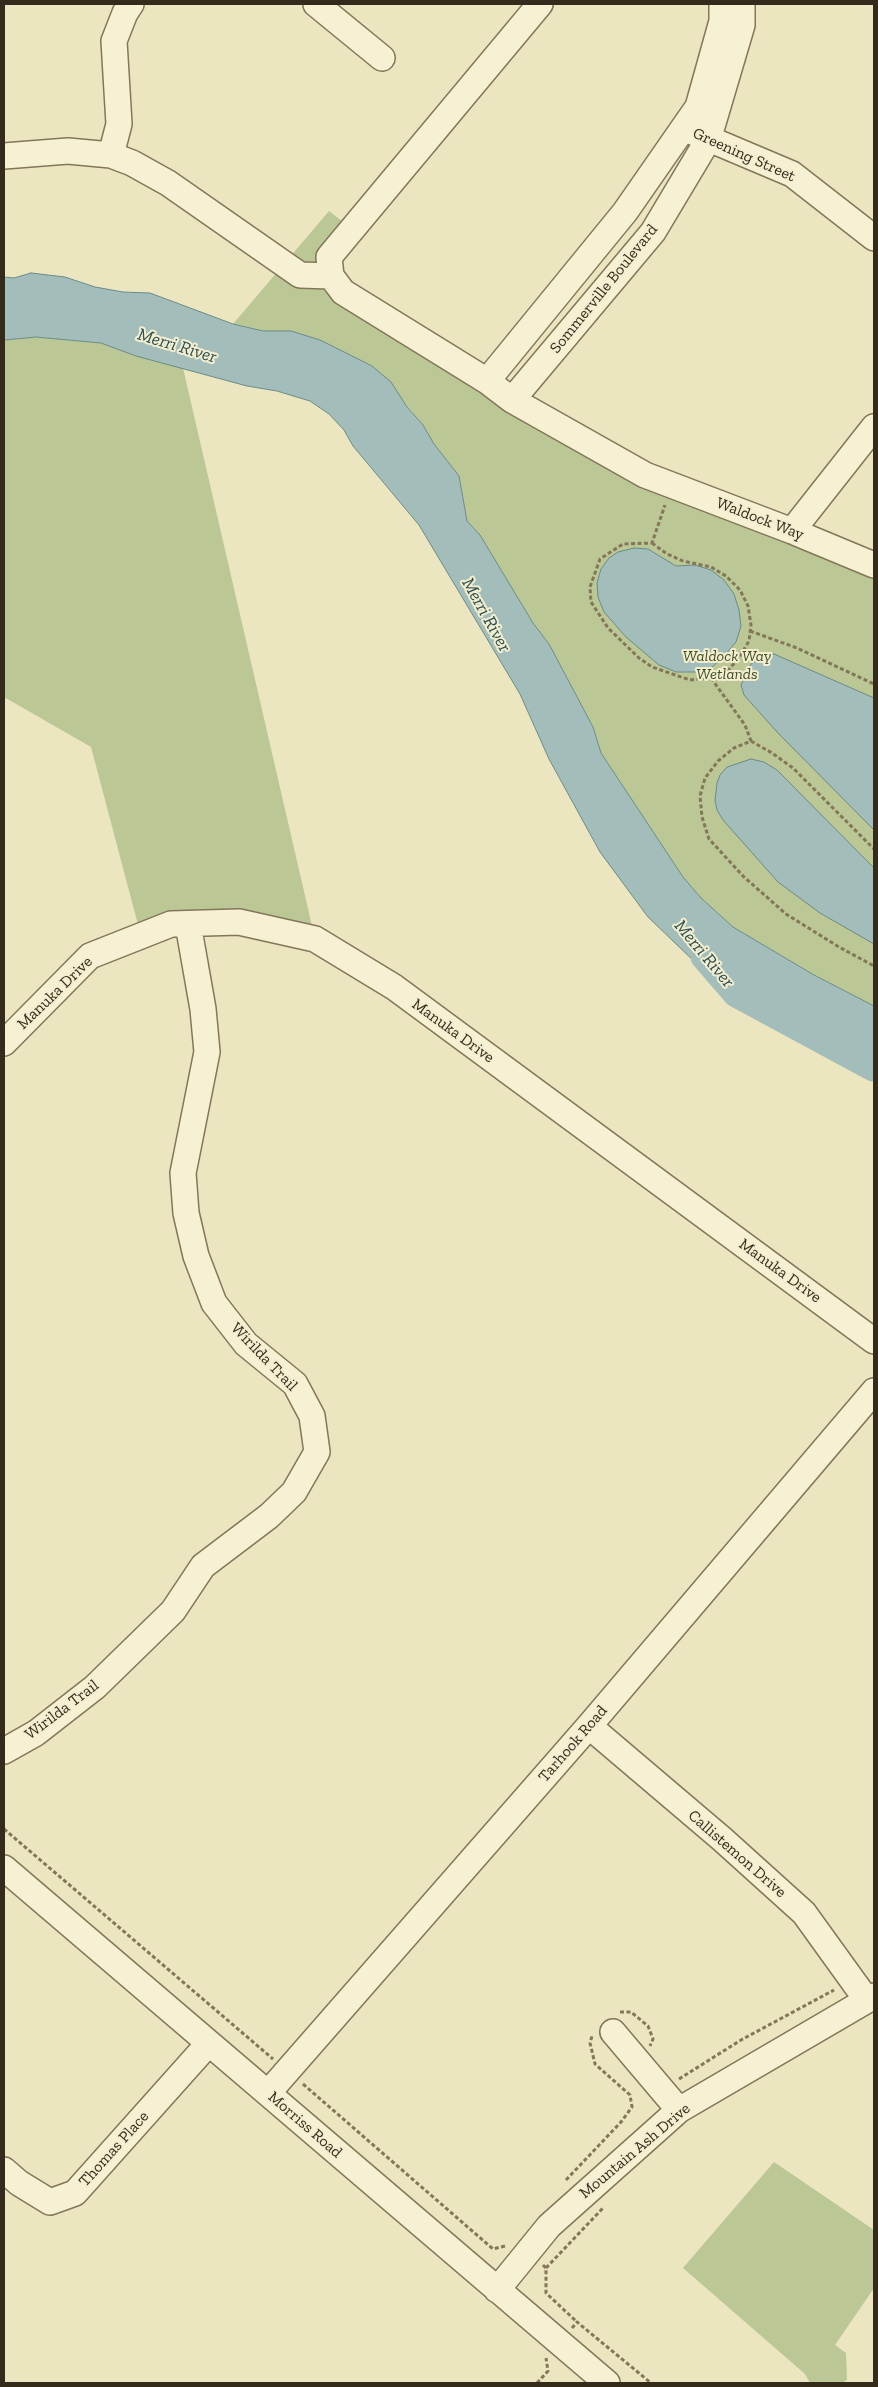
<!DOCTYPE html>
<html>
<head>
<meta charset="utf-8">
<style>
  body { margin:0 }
  #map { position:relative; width:878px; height:2387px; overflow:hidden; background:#ebe5c0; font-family:"Zilla Slab",serif }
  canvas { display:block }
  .frame { position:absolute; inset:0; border:5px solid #342b1d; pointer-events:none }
</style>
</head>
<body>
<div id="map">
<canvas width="878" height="2387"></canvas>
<div class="frame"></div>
</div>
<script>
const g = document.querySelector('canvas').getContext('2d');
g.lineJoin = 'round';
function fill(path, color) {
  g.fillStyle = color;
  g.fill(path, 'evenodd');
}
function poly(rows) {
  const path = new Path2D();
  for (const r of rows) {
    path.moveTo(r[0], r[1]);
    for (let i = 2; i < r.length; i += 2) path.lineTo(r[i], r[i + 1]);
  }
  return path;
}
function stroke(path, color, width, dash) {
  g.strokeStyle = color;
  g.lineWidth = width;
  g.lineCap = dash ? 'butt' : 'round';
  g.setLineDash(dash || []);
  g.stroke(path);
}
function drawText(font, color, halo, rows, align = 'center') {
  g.font = font + ' "Zilla Slab",serif';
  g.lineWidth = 4;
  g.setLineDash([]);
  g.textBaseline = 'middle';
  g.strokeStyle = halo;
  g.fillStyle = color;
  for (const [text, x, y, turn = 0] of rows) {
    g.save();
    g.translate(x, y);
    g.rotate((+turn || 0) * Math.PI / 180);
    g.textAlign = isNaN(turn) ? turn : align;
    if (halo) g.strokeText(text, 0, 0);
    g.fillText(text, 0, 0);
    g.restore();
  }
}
fill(poly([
  [329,211,352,229,331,276,542,418,874,565,874,1006,814,975,733,927,701,898,683,877,601,753,593,727,549,644,533,623,480,535,467,521,459,476,434,444,423,425,372,366,291,331,263,331,233,324],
  [36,337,101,343,183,368,315,939,239,922,141,936,91,747,4,697,4,340],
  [774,2162,874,2230,874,2288,835,2345,846,2353,847,2380,842,2383,810,2383,805,2374,683,2268]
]), '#bbc895');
const water = poly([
  [31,273,65,277,95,287,123,292,150,293,233,324,263,331,291,331,320,340,372,366,391,382,407,407,423,425,434,444,459,476,467,521,480,535,533,623,549,644,593,727,601,753,683,877,701,898,733,927,814,975,874,1006,874,1066,864,1059,817,1040,749,999,699,966,648,917,600,852,549,759,520,694,419,525,353,446,344,430,329,414,310,401,277,391,247,386,136,356,101,343,36,337,4,340,4,277,14,278,31,273],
  [634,548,648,549,676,566,695,565,711,570,724,580,734,594,739,610,741,626,736,642,724,656,711,668,695,672,676,672,659,665,626,637,604,612,598,597,597,583,601,569,609,558,618,552,634,548],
  [774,654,874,698,874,830,778,733,744,695,741,685,751,664,759,658,774,654],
  [751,759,764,762,777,770,874,868,874,944,820,913,778,882,723,820,717,810,715,800,717,783,720,775,727,767,751,759]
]);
fill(water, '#a3beba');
stroke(water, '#6b8b88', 1);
stroke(poly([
  [706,956,737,992,874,1066]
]), '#a3beba', 31);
const minor = poly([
  [316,4,382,58],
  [540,4,329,257,331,276,343,292,487,381,512,400,645,475,792,531,874,565],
  [695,133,792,174,874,238],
  [111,155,119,124,114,41,125,13,131,4],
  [4,156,68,151,111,155,132,163,168,183,300,275,331,276],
  [487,381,625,212,698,107,722,21,722,4],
  [512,400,653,232,708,140,742,25,742,4],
  [792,531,874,427],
  [4,1043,90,956,171,924,239,922,315,939,394,987,874,1341],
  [589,1726,722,1839,804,1913,866,1999],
  [4,1751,36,1733,95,1687,173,1611,203,1566,269,1516,294,1492,317,1452,312,1416,295,1384,246,1344,214,1303,196,1256,186,1213,183,1173,207,1052,203,1009,188,924],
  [4,1868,607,2383],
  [613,2032,679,2110],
  [268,2093,589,1726,874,1391],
  [4,2170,19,2183,50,2202,75,2193,209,2043],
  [497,2290,549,2226,679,2110,874,1996]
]);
stroke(minor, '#837659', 28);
stroke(poly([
  [652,543,667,554,683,561,711,567,726,576,740,590,748,606,751,625,749,641,740,656,727,672,711,678,690,680,652,667,639,658,608,628,591,602,590,587,600,559,623,544,652,543,665,505],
  [750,631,797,648,874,684],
  [711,678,745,725,751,741,734,748,718,761,705,778,700,796,702,817,709,839,744,877,786,914,839,947,874,966],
  [751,741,772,753,793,768,874,849],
  [4,1829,273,2059],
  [620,2012,631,2012,648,2026,653,2039,650,2046],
  [679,2079,741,2040,834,1990],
  [303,2084,493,2249,505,2246],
  [566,2180,621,2122,632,2107,630,2095,595,2064,590,2043,592,2036],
  [543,2265,546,2268,546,2293,577,2322],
  [546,2268,603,2208],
  [572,2328,577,2322,651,2383],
  [537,2383,548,2371,546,2358]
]), '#837659', 3, [4, 2.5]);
stroke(minor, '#f7f1d3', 25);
drawText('16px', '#342b1d', '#f3eecf', [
  ["Greening Street",744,155,24],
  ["Sommerville Boulevard",604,289,-51],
  ["Waldock Way",760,519,21],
  ["Manuka Drive",55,993,-44],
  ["Manuka Drive",453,1031,36],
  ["Manuka Drive",780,1271,36],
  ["Wirilda Trail",264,1357,46],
  ["Wirilda Trail",62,1710,-37],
  ["Tarhook Road",573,1744,-49],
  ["Callistemon Drive",737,1854,41],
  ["Morriss Road",305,2125,41],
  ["Thomas Place",114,2149,-48],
  ["Mountain Ash Drive",635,2151,-40]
]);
drawText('italic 16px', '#3e4f24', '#f3eecf', [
  ["Waldock Way",727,656],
  ["Wetlands",727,674]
]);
drawText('italic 18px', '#2d5053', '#f3eecf', [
  ["Merri River",177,346,17],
  ["Merri River",486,615,61],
  ["Merri River",704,954,50]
]);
</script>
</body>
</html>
